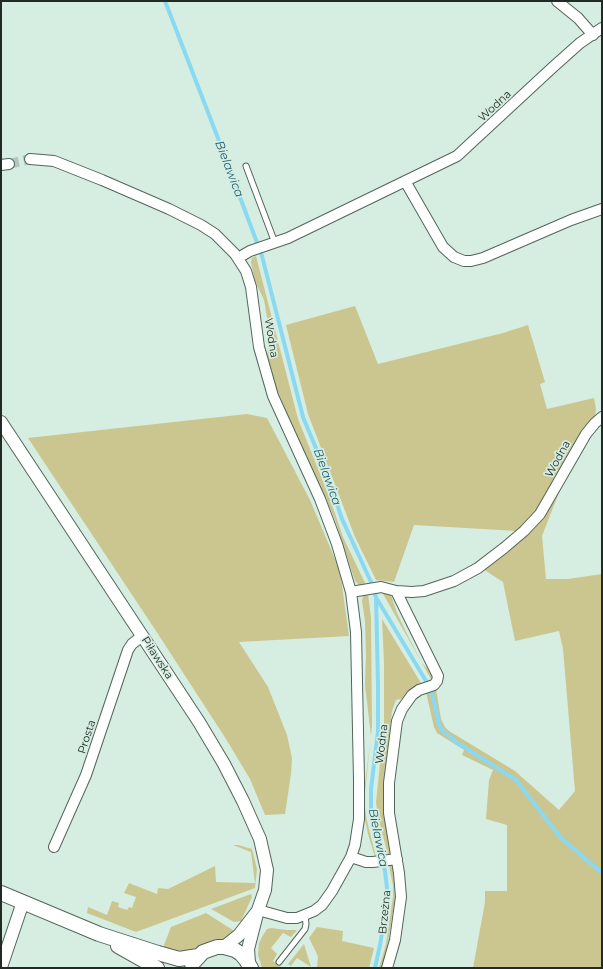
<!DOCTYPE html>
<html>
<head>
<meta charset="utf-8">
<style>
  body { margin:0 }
  #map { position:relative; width:603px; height:969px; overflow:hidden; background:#d6ede1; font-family:Montserrat,sans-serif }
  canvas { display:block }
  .frame { position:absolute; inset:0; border:2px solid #222a26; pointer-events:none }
</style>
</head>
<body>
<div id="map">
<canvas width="603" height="969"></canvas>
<div class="frame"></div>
</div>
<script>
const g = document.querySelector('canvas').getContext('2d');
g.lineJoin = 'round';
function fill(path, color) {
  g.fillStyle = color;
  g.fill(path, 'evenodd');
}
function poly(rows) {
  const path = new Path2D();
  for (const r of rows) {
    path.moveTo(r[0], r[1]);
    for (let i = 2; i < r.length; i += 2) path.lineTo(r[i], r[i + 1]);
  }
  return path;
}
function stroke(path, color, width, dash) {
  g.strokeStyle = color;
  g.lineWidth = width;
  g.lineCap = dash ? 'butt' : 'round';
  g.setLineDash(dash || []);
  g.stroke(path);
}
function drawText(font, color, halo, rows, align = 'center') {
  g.font = font + ' Montserrat,sans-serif';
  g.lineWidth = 3.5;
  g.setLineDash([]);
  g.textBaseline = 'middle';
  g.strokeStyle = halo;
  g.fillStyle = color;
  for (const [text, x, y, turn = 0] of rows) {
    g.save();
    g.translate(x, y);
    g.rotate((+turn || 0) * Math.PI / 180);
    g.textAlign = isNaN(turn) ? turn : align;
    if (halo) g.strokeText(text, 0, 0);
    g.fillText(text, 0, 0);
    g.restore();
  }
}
fill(poly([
  [256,256,298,419,330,499,343,537,366,585,359,585,355,581,334,517,287,414,276,387,267,357,270,335,264,300,255,281,251,262,252,258],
  [355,306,378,364,503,333,528,325,545,382,540,384,547,409,594,398,596,409,595,416,583,431,547,498,534,518,505,543,472,568,454,577,435,584,433,583,459,574,466,569,517,531,414,525,394,582,376,580,355,537,308,414,286,325],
  [247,414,267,418,310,500,340,571,349,636,239,642,268,687,287,735,292,758,291,774,285,814,265,815,250,779,226,739,158,634,28,438],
  [588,437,590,439,582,448,562,485,542,536,546,579,568,579,602,574,602,968,473,968,485,902,485,891,507,891,507,825,486,819,489,780,493,770,462,755,464,750,437,733,434,727,426,692,436,689,441,719,445,727,449,731,515,771,559,810,575,791,563,649,559,631,515,641,503,582,483,569,530,530],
  [382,592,391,595,397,613,407,634,422,663,431,673,432,678,431,681,405,698,396,700,392,711,383,793,384,815,391,850,390,854,388,855,378,817,376,802,384,726,384,663,382,619,421,683,431,679],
  [368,594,371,618,372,726,365,792,365,808,367,821,376,857,374,854,368,834,364,815,364,792,371,736,365,685,366,655,365,621,362,601,363,596],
  [233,845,238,845,252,849,257,869,255,888,136,932,87,913,88,907,107,915,112,901,119,903,118,907,127,910,129,907,132,908,136,897,124,893,129,883,157,894,158,888,168,889,215,866,216,882,255,883,251,852],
  [389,865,391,865,393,870,395,899,385,959,382,968,379,968,386,944,393,897,393,886],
  [251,894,252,897,241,921,234,922,211,909],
  [206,913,236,932,227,938,209,942,184,953,164,949,164,945,171,927],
  [317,927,343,931,342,941,374,948,369,968,317,968,318,957,316,952,309,938],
  [271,928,287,930,297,930,291,937,283,933,271,948,277,954,273,961,281,967,262,968,258,955,259,943,263,935,267,929],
  [304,944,311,967,297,958,291,966,288,964]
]), '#cbc690');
stroke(poly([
  [165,1,216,133,262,256,303,417,328,477,342,519,371,582,376,597,378,684,378,732,371,789,371,811,385,871,388,897,380,945,375,968],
  [377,599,426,681,432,694,439,724,442,730,456,742,516,780,561,838,602,873]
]), '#8ad9f3', 4);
stroke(poly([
  [9,164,30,159]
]), '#b2c6bc', 10, [10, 5]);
const service = poly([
  [246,166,275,243],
  [279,962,305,929,306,924,305,916]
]);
const minor = poly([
  [557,1,578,18,593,35],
  [30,159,54,161,102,180,169,209,201,225,215,234,235,254,246,271,251,287,259,347,273,396,320,499,337,544,351,592,356,632,359,780,359,819,355,845,351,857,332,891,322,905,314,911,297,918,287,918,258,910],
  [1,165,9,164],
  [405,181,443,247,454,257,464,261,471,261,483,258,571,220,602,209],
  [238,258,250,251,288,238,457,156,552,68,580,43,602,28],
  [396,591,412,592,424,591,454,581,478,568,504,548,524,531,540,514,586,434,595,423,602,417],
  [351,592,381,587,396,591,438,676,437,681,434,685,419,690,412,695,402,709,397,721,389,783,389,813,399,873,401,897,395,940,387,968],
  [54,847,86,775,128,650,132,644,142,636],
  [351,857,366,862,373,862,397,859]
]);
const tertiary = poly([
  [1,422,199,722,224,764,243,801,260,839,267,870,265,890,258,910,248,949,249,963],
  [224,947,239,935,256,913],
  [1,967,23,902]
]);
const secondary = poly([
  [1,893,99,934,158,953,179,959,198,956],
  [118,946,157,968],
  [192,964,203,952,217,947,224,947,235,950,241,954,246,960,251,968]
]);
stroke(service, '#52655b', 7);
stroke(minor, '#52655b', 12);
stroke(tertiary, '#52655b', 14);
stroke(secondary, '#52655b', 16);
stroke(service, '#fff', 5);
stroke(minor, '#fff', 10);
stroke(tertiary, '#fff', 12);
stroke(secondary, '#fff', 14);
drawText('11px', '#222a26', '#d6ede1', [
  ["Wodna",495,106,-43],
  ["Wodna",271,338,81],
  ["Wodna",558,459,-61],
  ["Piławska",157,658,57],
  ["Prosta",87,737,-72],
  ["Wodna",382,744,-83],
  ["Brzeżna",385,912,-84]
]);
drawText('italic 12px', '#1c5b6e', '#d6ede1', [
  ["Bielawica",229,169,69],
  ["Bielawica",327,477,70],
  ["Bielawica",378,838,79]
]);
</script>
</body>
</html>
